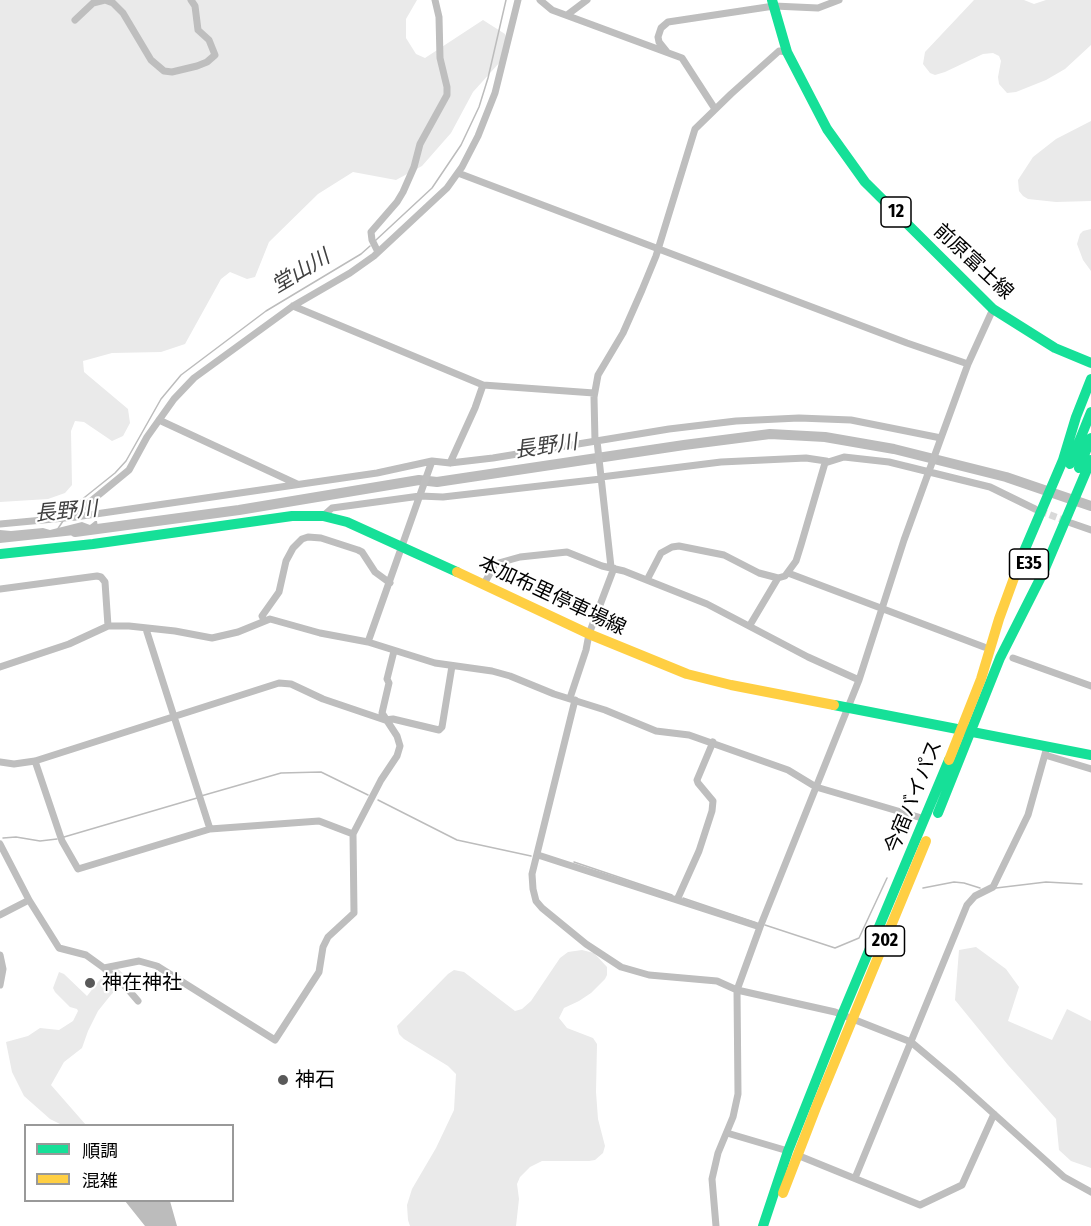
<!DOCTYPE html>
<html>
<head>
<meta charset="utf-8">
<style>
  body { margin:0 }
  #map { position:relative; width:1091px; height:1226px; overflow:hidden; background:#fff; font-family:"Fira Sans Condensed","Noto Sans JP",sans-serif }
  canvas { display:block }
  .legend { position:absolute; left:24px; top:1124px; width:210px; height:78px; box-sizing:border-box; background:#fff; border:2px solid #999; margin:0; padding:8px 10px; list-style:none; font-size:18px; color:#000 }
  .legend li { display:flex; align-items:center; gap:12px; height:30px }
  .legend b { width:30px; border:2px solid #999 }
</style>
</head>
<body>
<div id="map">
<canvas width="1091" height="1226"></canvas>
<ul class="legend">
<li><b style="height:8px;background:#16e098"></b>順調</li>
<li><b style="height:8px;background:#ffcf43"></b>混雑</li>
</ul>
</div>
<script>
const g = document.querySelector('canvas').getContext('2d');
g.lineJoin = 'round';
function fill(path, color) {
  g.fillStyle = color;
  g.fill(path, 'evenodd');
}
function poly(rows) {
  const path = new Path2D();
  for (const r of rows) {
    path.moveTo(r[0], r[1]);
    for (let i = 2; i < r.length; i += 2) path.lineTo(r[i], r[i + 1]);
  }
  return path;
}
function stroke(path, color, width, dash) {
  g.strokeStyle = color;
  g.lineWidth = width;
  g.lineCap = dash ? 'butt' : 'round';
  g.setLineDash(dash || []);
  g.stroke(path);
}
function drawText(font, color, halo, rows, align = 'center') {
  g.font = font + ' "Fira Sans Condensed","Noto Sans JP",sans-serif';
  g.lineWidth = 4.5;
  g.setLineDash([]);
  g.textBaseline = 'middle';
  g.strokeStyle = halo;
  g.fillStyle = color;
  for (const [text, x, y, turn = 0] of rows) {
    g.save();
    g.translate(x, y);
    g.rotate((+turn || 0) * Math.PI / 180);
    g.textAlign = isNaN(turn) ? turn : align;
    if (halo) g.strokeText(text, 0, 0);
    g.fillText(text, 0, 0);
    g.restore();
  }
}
fill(poly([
  [0,0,417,0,406,19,406,38,416,54,425,58,483,20,505,34,509,52,473,92,451,133,422,166,396,180,353,172,318,194,269,242,255,277,247,279,230,272,221,279,185,344,161,352,112,353,83,361,84,372,128,409,130,423,123,436,112,441,84,422,75,421,71,431,72,485,65,493,48,499,0,502],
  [974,0,1024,0,1034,4,1046,0,1091,0,1091,45,1065,69,1046,80,1016,92,1007,93,999,84,998,77,1001,61,999,56,993,53,983,54,945,72,935,75,930,73,923,64,925,52],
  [1091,121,1091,201,1056,202,1028,199,1023,196,1019,191,1018,180,1033,157,1056,139],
  [1091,229,1091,271,1083,260,1077,244,1080,234,1083,231],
  [976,947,1006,969,1019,987,1008,1021,1052,1040,1067,1009,1091,1021,1091,1168,1071,1161,1059,1150,1056,1119,1008,1065,955,1000,959,950],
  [582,950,594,953,607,967,607,975,605,979,591,993,579,1001,564,1008,559,1018,567,1028,593,1038,597,1044,596,1092,598,1119,605,1146,603,1153,595,1160,589,1161,542,1161,530,1167,520,1177,517,1184,519,1199,516,1226,410,1226,408,1220,407,1205,412,1189,436,1148,454,1110,456,1074,448,1066,404,1039,399,1034,397,1026,448,974,454,970,464,972,515,1011,522,1009,531,1001,560,958,568,952],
  [109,968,118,969,125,975,123,982,110,996,98,1011,88,1031,82,1048,64,1062,51,1085,86,1125,62,1125,50,1119,24,1096,12,1072,6,1042,28,1036,40,1028,59,1030,73,1021,78,1011,77,1009,70,1007,55,992,53,988,59,972,64,974,87,996]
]), '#eaeaea');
fill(poly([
  [95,521,97,521,98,527,89,528,84,534,0,543,0,530,11,531,43,528,50,530,82,522,90,525],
  [125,1201,170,1201,177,1226,145,1226]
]), '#bcbcbc');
stroke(poly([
  [376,240,432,188,461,145,479,107,488,78,506,0],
  [67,515,80,501,115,473,126,461,161,399,181,375,266,311,361,254,370,246],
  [57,530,63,521],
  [201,796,281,773,321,772,368,795],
  [378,800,457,840,531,856],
  [64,837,197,798],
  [3,838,16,837,40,841,57,839],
  [574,862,672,895],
  [923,888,954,882,964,883,980,888],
  [996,888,1046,882,1082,884],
  [683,898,757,923],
  [765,925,835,948,859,938,887,878]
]), '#bcbcbc', 1.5);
stroke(poly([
  [75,532,239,510,419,480,437,482,684,445,770,434,825,437,894,449,1006,477,1091,506]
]), '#bcbcbc', 10);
stroke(poly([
  [1040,511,1066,521]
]), '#d9d9d9', 7, [7, 3.5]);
stroke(poly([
  [105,0,113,3,123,13,151,60,164,71,172,72,197,66,207,62,215,55,209,40,198,30,195,6,191,0],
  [540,0,552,10,682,58,715,109],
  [567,15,587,0],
  [75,20,93,3,105,0],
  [667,52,659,42,658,37,661,28,668,22,774,6,818,8,839,0],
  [458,173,907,343,968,364],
  [378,252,372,240,371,232,397,202,403,192,414,167,420,144,447,95,447,87,440,58,439,17,435,0],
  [293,306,483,385,594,393],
  [159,420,297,484],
  [595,441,594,397,598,375,623,333,642,290,656,256,695,129,731,94,779,51,787,52],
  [597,441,611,567],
  [450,463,475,408,483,385],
  [825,463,844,457,889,462,990,487,1035,509],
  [601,477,721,462,806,458,826,461,825,463],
  [323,516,332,508,420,496,443,497,601,479],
  [75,517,79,511,129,470,147,437,174,399,194,378,293,306,350,273,374,256,447,188,462,167,478,136,495,93,518,0],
  [1071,523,1091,530],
  [0,524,75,517,377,473,432,461,450,463,493,458,669,429,736,421,799,418,851,420,941,438],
  [788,573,984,647],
  [647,580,661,553,672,547,679,546,724,555,759,573,778,578,785,576,796,561,801,545,825,463],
  [484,584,495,564,520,557,567,552,602,566,624,571,707,604,808,657,859,680],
  [0,589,97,576,101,577,105,582,108,626],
  [264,620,262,616,279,592,286,561,293,548,302,539,308,537,321,538,358,550,362,552,375,572,390,583],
  [750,625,778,578],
  [146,629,210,829],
  [368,642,432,461],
  [1013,658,1091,686],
  [0,667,69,644,108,626,129,626,175,631,212,638,238,632,270,619,320,633,368,642,435,663,492,671,510,676,554,694,605,710,656,731,689,735,788,770,816,787,925,819],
  [570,698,586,650,589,634,614,568],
  [575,700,532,874,533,889,536,901,542,908,586,944,621,967,649,975,717,981,737,990,835,1012,911,1042,955,1079,1064,1177,1091,1192],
  [1045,755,1091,769],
  [35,761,62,841,78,869,210,829,319,821,353,834],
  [0,762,14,764,35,761,279,683,291,684,323,699,385,720,393,719,439,730,442,727,452,666],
  [0,844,29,900,59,948,86,955,104,968,139,961,157,966,275,1040,319,972,323,947,328,937,354,913,353,834,381,780,397,756,400,746,397,736,382,713,389,683,387,679,394,651],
  [538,855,760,927],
  [677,900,699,851,712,811,713,801,698,783,697,780,713,742],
  [0,915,29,900],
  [0,955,3,969,0,985],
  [104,968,126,987,138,1001],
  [727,1133,788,1151],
  [797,1155,920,1205,962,1185,994,1114],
  [855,1178,967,905,975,896,993,887,1028,815,1047,747],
  [716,1226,712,1179,718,1153,733,1117,738,1094,737,990,760,927,859,680,904,540,941,438,968,364,993,309]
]), '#bebebe', 7);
stroke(poly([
  [772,0,787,52,827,129,865,182,993,309,1055,348,1091,363],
  [1070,464,1091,412],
  [1079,468,1091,438],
  [0,554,93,544,292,516,323,516,347,522,457,572],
  [1022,556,1063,460,1076,417,1091,379],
  [834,705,1091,755],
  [938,813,1000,658,1043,573,1091,460],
  [763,1226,788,1151,842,1015,949,760]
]), '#16e098', 10);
stroke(poly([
  [457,572,589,634,687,674,731,685,834,705],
  [949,760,981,679,999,619,1022,556],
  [783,1193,817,1105,926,841]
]), '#ffcf43', 10);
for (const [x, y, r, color] of [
  [90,983,6,"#595959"],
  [283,1080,6,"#595959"]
]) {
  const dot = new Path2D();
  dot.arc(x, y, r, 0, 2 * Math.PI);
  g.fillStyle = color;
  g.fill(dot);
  stroke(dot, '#fff', 2);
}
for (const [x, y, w] of [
  [896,212,30],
  [1029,564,39],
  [885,941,39]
]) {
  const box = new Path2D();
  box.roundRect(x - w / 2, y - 15, w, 30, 4.5);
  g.fillStyle = '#fff';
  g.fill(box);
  stroke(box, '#000', 1.5);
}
drawText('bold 18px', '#000', null, [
  ["12",896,212],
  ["E35",1029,564],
  ["202",885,941]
]);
drawText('20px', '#000', '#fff', [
  ["前原富士線",973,262,43],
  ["本加布里停車場線",552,596,25],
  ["今宿バイパス",914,797,-68]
]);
drawText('20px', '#000', '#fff', [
  ["神在神社",102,983],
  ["神石",295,1080]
], 'left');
drawText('italic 21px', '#414141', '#fff', [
  ["堂山川",301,272,-31],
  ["長野川",546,447,-8],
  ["長野川",66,512,-5]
]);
</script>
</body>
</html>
